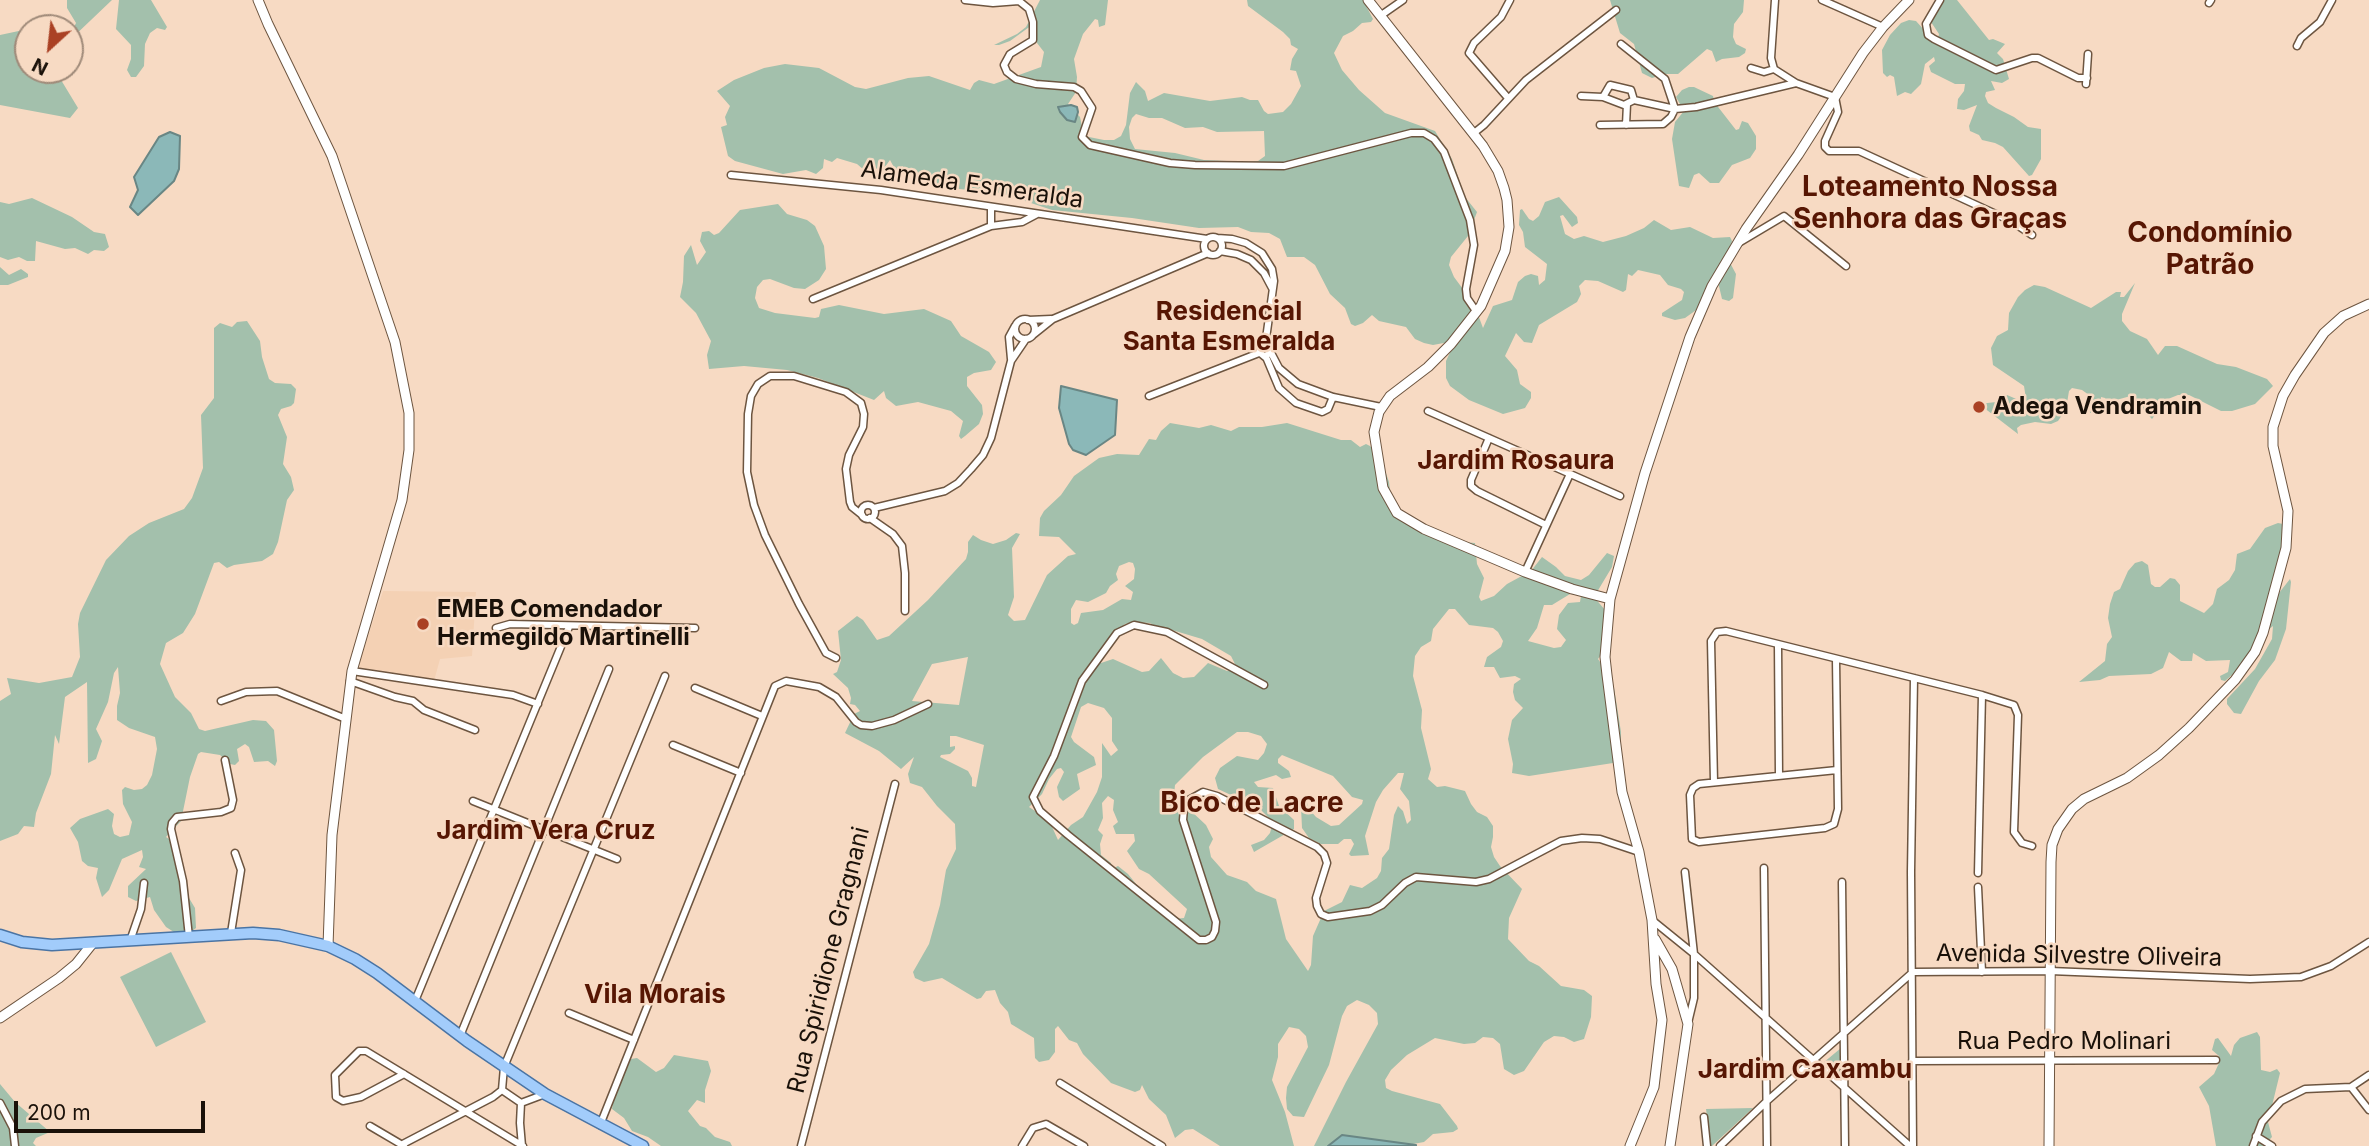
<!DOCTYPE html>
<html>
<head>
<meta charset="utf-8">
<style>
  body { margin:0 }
  #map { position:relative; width:2369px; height:1146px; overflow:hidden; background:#f7dac3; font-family:Inter,sans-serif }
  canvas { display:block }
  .north { position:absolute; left:14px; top:14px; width:70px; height:70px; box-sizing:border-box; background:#f7dac3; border:2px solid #9f8a79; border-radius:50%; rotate:207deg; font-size:19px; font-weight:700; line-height:28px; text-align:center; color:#1a1109 }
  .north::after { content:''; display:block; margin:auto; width:24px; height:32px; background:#aa4124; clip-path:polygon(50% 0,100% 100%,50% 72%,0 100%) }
  .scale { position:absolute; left:14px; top:1101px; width:191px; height:32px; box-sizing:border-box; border:4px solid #1a1109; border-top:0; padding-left:9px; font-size:21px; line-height:24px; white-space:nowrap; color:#1a1109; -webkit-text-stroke:5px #f7dac3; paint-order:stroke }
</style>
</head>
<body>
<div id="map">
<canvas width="2369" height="1146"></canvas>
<div class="north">N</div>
<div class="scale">200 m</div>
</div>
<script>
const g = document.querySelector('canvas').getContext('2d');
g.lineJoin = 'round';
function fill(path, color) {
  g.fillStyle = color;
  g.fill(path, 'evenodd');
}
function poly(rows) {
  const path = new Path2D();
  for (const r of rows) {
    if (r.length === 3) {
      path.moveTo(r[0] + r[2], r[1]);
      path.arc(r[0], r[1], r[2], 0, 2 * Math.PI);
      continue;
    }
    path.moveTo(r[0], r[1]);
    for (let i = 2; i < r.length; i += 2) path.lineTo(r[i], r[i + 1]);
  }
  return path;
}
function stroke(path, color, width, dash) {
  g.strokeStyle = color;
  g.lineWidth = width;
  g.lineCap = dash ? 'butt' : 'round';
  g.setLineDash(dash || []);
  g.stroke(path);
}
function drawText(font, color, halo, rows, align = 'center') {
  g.font = font + ' Inter,sans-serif';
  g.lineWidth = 5;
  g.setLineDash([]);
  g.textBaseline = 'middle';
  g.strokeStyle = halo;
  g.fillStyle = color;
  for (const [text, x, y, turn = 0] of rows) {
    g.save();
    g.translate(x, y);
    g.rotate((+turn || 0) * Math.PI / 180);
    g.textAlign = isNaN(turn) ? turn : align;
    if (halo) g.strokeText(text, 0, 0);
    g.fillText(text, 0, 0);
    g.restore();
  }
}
fill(poly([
  [383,591,476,592,472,656,440,659,434,681,360,671,359,664]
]), '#f4d1b4');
fill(poly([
  [67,0,112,0,70,40,70,35,76,23,67,8],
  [119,0,151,0,167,27,165,30,157,28,150,33,145,44,144,66,136,77,131,77,127,70,131,59,131,45,116,29],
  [1040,0,1108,0,1105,25,1099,27,1098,20,1095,19,1083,34,1074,59,1077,77,1076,92,1068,104,1080,117,1084,136,1104,140,1114,140,1121,136,1126,125,1130,93,1136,82,1145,91,1148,101,1164,93,1210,101,1242,97,1250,100,1258,100,1264,111,1268,114,1283,112,1291,104,1301,86,1296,71,1290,70,1292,59,1298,49,1291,45,1290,39,1283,32,1248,6,1247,0,1363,0,1373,19,1371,22,1362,23,1353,31,1343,36,1334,53,1342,70,1359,90,1385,113,1435,131,1452,159,1465,197,1477,212,1468,236,1451,257,1449,265,1454,277,1474,304,1483,328,1493,306,1512,300,1518,282,1525,276,1531,274,1538,276,1539,285,1545,280,1547,264,1525,247,1523,232,1519,225,1520,210,1522,209,1529,219,1533,221,1539,216,1545,202,1559,197,1577,217,1578,223,1572,227,1563,215,1560,216,1565,234,1574,239,1584,236,1603,242,1626,236,1644,228,1654,220,1671,230,1690,227,1713,238,1730,237,1732,241,1728,259,1736,274,1733,298,1729,301,1722,299,1718,282,1699,308,1685,318,1675,320,1662,316,1662,313,1682,300,1684,292,1681,289,1668,285,1660,275,1638,270,1632,276,1628,274,1626,290,1623,292,1598,281,1585,280,1579,286,1581,294,1577,302,1539,325,1532,343,1524,342,1516,333,1505,356,1517,370,1520,384,1531,392,1531,398,1525,408,1503,414,1469,400,1450,386,1446,378,1446,361,1453,346,1449,342,1433,345,1424,343,1415,339,1406,327,1379,321,1372,315,1363,323,1355,326,1351,324,1345,308,1330,294,1315,265,1304,257,1287,257,1280,239,1269,233,1251,232,1238,227,1199,228,1132,218,1052,210,1001,193,959,189,928,182,902,166,897,173,890,160,882,171,875,168,864,170,857,164,837,158,832,162,824,159,823,168,816,174,806,170,783,174,735,161,728,156,721,127,727,125,725,117,730,106,717,91,734,80,764,68,785,64,819,68,855,87,866,89,908,78,929,76,970,90,974,83,979,80,994,84,1041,67,1044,52,1037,43,1032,25,1010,41,999,45,994,45,1017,34,1026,27],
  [1136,114,1149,118,1162,118,1185,128,1203,127,1217,132,1264,131,1265,156,1258,161,1249,162,1204,160,1175,153,1135,149,1130,139,1129,127,1132,118],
  [1610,0,1744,0,1743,12,1734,24,1733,37,1736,44,1746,49,1745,53,1739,57,1722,59,1716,62,1712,51,1707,49,1678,74,1665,74,1652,78,1642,73,1634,44,1620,33],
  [1944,0,1957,0,1989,40,1993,39,2005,44,1997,53,2003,59,2009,79,2002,83,1991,81,1995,90,1986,92,1985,96,1988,103,1996,108,2014,117,2028,127,2041,129,2041,159,2032,175,2029,176,2003,147,1995,143,1982,140,1979,135,1970,131,1969,126,1977,105,1964,110,1957,109,1958,99,1964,91,1965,84,1955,84,1931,72,1929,66,1935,61,1934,57,1925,64,1921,84,1911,94,1905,92,1897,96,1894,77,1890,75,1887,77,1883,73,1882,50,1890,35,1901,23,1909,20,1916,21,1925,31,1938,38,1939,34,1931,22,1931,15],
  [28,29,28,70,55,70,78,108,70,118,0,105,0,35],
  [1689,87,1694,87,1713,96,1715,103,1736,130,1739,129,1742,121,1748,123,1756,136,1756,149,1750,158,1732,165,1719,183,1710,183,1699,173,1694,175,1689,188,1679,186,1672,139,1675,122,1684,111,1676,97,1682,90],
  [32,198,72,217,94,232,105,234,109,247,104,251,94,250,88,254,75,248,65,249,36,241,35,261,27,261,19,257,8,260,0,257,0,202,9,204],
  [778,204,787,214,807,220,815,226,824,246,826,269,819,280,805,289,794,288,770,279,763,280,757,287,755,298,759,308,775,313,815,318,819,317,821,309,839,305,884,314,924,309,951,321,961,336,989,352,996,362,991,370,974,373,967,377,967,386,982,405,983,414,979,424,965,436,961,439,959,436,963,421,951,411,918,402,896,406,886,398,884,391,874,400,818,378,787,370,744,366,709,369,707,355,711,341,696,313,680,297,683,282,684,256,691,245,697,265,706,252,700,241,702,232,709,231,714,235,719,233,740,210],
  [0,267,9,275,21,269,28,274,28,277,8,285,0,285],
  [2135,283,2122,314,2122,321,2130,331,2147,339,2158,355,2165,346,2177,346,2217,364,2236,367,2267,379,2273,386,2255,404,2232,411,2221,411,2189,395,2178,395,2168,399,2152,419,2131,397,2127,397,2109,402,2105,398,2101,397,2101,411,2090,413,2089,395,2082,390,2072,388,2069,391,2066,409,2058,421,2051,424,2035,422,2021,425,2017,428,2018,434,1979,404,1996,402,2007,395,2021,401,2026,399,2024,386,1993,365,1991,348,1997,336,2008,330,2009,313,2018,297,2025,290,2034,285,2045,287,2091,308,2116,292,2121,292,2120,297,2124,297],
  [247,321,260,341,262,357,269,379,275,383,291,384,296,389,294,403,291,406,281,409,278,415,287,437,283,464,291,477,294,490,287,500,278,542,273,554,262,561,234,565,227,568,219,562,214,563,195,614,183,633,166,643,160,664,175,697,191,713,199,729,205,731,253,720,266,721,274,730,277,761,275,766,268,761,254,762,249,747,245,744,237,749,239,761,235,765,230,764,220,755,201,752,198,754,190,777,181,821,166,837,179,846,180,883,195,908,196,928,191,932,177,934,166,927,154,910,150,897,136,901,128,897,128,886,146,869,139,867,143,857,142,850,122,859,109,890,102,897,96,878,98,868,88,866,82,861,78,842,70,828,80,819,108,809,114,814,112,826,114,834,120,837,129,835,132,822,123,804,122,790,125,787,134,790,142,789,147,785,152,775,157,749,155,737,129,728,117,720,117,706,120,693,118,667,114,673,108,702,96,729,102,741,96,759,88,763,87,682,65,697,59,744,55,735,51,774,36,813,34,827,24,826,18,834,0,841,0,701,11,694,7,678,39,683,72,677,80,657,78,624,80,613,106,560,129,536,149,523,184,509,192,498,203,468,201,415,214,398,214,328,220,323,232,327,237,322],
  [1170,423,1199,428,1211,425,1231,431,1239,427,1262,427,1287,423,1341,440,1351,440,1360,447,1366,444,1370,446,1380,456,1389,482,1390,491,1406,523,1439,540,1475,543,1477,564,1484,578,1479,597,1481,601,1494,596,1507,584,1531,571,1542,557,1556,567,1565,576,1581,580,1589,575,1607,553,1614,556,1612,567,1594,597,1605,610,1607,617,1604,650,1598,659,1603,666,1603,674,1614,688,1621,732,1621,753,1613,763,1529,776,1512,773,1513,764,1508,739,1512,720,1523,708,1515,700,1513,692,1514,684,1521,679,1515,676,1500,678,1494,667,1484,667,1487,657,1501,647,1503,641,1498,632,1493,628,1469,625,1455,609,1449,609,1433,629,1431,641,1421,647,1415,656,1413,676,1422,710,1421,728,1431,769,1428,779,1437,787,1445,786,1465,791,1471,804,1477,812,1487,817,1493,826,1493,837,1491,847,1494,857,1500,866,1522,889,1509,918,1508,939,1529,961,1539,966,1561,986,1584,990,1592,996,1591,1017,1584,1039,1574,1042,1564,1037,1554,1036,1544,1042,1524,1071,1514,1075,1504,1069,1500,1044,1493,1038,1483,1037,1475,1043,1464,1044,1435,1038,1407,1055,1391,1070,1385,1080,1386,1088,1392,1091,1440,1104,1457,1126,1458,1129,1453,1132,1433,1134,1424,1142,1402,1146,1314,1146,1346,1082,1378,1024,1377,1013,1369,1005,1357,1000,1347,1006,1342,1016,1329,1065,1304,1117,1293,1116,1287,1109,1286,1098,1287,1087,1308,1047,1306,1036,1299,1029,1289,1027,1278,1044,1278,1057,1272,1080,1285,1112,1294,1146,1220,1146,1193,1129,1185,1130,1175,1138,1166,1115,1149,1099,1142,1085,1140,1090,1135,1092,1111,1083,1083,1054,1077,1043,1069,1040,1058,1026,1055,1029,1055,1052,1049,1060,1039,1062,1035,1058,1034,1038,1011,1024,1008,1012,1000,1003,995,990,986,991,981,998,977,999,942,978,924,982,915,978,913,972,929,944,940,905,946,870,956,849,955,824,937,806,922,787,910,783,908,774,914,757,901,769,879,751,845,733,854,714,860,711,855,705,850,704,851,698,848,688,833,674,837,672,841,660,838,631,857,616,863,620,877,640,889,636,928,600,966,559,968,552,968,542,973,535,981,540,993,544,1006,540,1016,533,1020,534,1012,548,1014,597,1008,615,1014,621,1025,620,1047,575,1068,556,1076,554,1059,537,1039,536,1040,518,1044,511,1061,495,1074,476,1099,458,1117,454,1139,455,1149,439,1156,440,1161,431],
  [1129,562,1133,563,1135,569,1134,579,1125,586,1133,592,1131,600,1122,599,1103,610,1081,613,1078,623,1074,625,1071,623,1071,609,1076,600,1088,602,1106,593,1110,586,1118,580,1116,574,1119,566],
  [1570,594,1581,596,1580,602,1568,603,1559,615,1557,629,1566,640,1561,647,1554,648,1528,641,1537,628,1544,605,1552,605],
  [1134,622,1150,623,1159,629,1172,630,1202,639,1231,656,1237,668,1227,671,1208,663,1194,677,1183,678,1173,673,1161,658,1149,671,1142,672,1113,659,1101,663,1098,661,1117,632,1125,624],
  [968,657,959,705,912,701,932,664],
  [1088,703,1104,708,1112,718,1112,741,1118,750,1111,756,1102,743,1102,777,1097,792,1083,817,1071,825,1058,840,1049,820,1029,807,1042,794,1049,779,1057,769,1061,768,1064,772,1057,787,1059,797,1063,801,1080,789,1077,774,1096,765,1094,757,1074,742,1071,737,1081,707],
  [1237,732,1248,732,1261,736,1267,744,1264,753,1258,760,1237,756,1220,768,1215,778,1218,789,1259,808,1273,822,1270,833,1264,840,1251,845,1254,852,1294,829,1294,820,1279,806,1273,788,1258,787,1254,782,1276,775,1282,779,1291,777,1289,771,1278,763,1278,759,1282,755,1333,776,1352,797,1363,800,1362,804,1339,825,1331,826,1316,817,1309,809,1305,795,1301,807,1302,828,1309,838,1321,844,1338,844,1344,839,1351,839,1354,844,1349,854,1351,856,1369,855,1365,836,1376,802,1383,790,1398,773,1404,773,1400,789,1409,801,1411,820,1407,824,1403,811,1398,806,1394,815,1389,849,1382,858,1381,871,1377,878,1362,888,1350,885,1342,902,1324,911,1313,936,1311,965,1308,971,1286,939,1276,899,1256,891,1247,882,1227,875,1211,857,1209,847,1213,839,1206,825,1174,795,1175,785,1203,757],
  [950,736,956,736,984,745,976,787,972,786,972,778,968,771,940,757,941,755,950,754,955,749,955,746,950,747],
  [1108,796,1114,800,1113,810,1118,822,1113,826,1116,834,1134,834,1135,841,1127,851,1139,869,1149,874,1187,909,1184,918,1173,919,1149,900,1128,874,1118,866,1112,869,1111,863,1101,855,1100,844,1103,835,1098,830,1103,818,1102,803],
  [2278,523,2283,524,2288,533,2279,593,2290,579,2291,582,2286,629,2275,660,2259,681,2241,714,2234,713,2227,704,2227,699,2255,669,2272,639,2273,626,2267,631,2255,655,2225,681,2221,680,2220,676,2228,672,2230,660,2206,661,2193,653,2192,661,2181,661,2169,652,2163,668,2151,674,2109,676,2100,680,2079,682,2105,661,2107,644,2112,637,2108,618,2110,604,2114,592,2120,589,2128,571,2135,563,2142,561,2148,565,2151,584,2155,587,2160,587,2170,578,2175,579,2180,585,2180,601,2204,613,2213,604,2217,589,2229,580,2235,570,2237,554,2250,549,2265,528],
  [171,952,206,1022,156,1047,120,977],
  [2257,1032,2260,1037,2261,1070,2270,1072,2277,1069,2280,1073,2268,1122,2272,1137,2263,1146,2216,1146,2209,1106,2199,1087,2214,1074,2219,1063,2219,1056,2212,1050,2215,1039,2218,1038,2231,1056,2234,1045,2240,1038],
  [1841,1048,1842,1079,1823,1063],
  [674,1055,708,1061,711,1071,705,1090,705,1103,697,1100,688,1111,700,1126,706,1128,715,1137,730,1142,732,1146,661,1146,648,1137,632,1131,624,1118,612,1109,616,1085,631,1059,637,1058,656,1072,664,1068],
  [0,1084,15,1102,50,1132,36,1138,33,1143,36,1146,0,1146],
  [1753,1108,1712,1146,1711,1146,1706,1109]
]), '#a3c0ac');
const water = poly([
  [1071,105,1077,107,1078,112,1075,122,1067,120,1060,112,1058,107,1071,105],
  [170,132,180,136,179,169,174,181,138,215,130,207,138,190,134,177,159,137,170,132],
  [1061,386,1117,400,1115,435,1086,455,1073,450,1069,444,1059,408,1061,386],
  [1342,1135,1416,1145,1416,1146,1328,1146,1342,1135]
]);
fill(water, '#8bb8b8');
stroke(water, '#698684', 2);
const street = poly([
  [965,0,993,3,1019,1,1029,9,1033,22,1033,40,1010,54,1004,65,1007,72,1016,79,1036,84,1074,87,1081,91,1092,108,1082,137,1090,145,1170,163,1195,165,1284,166,1411,133,1424,133,1434,139,1444,152,1470,220,1474,245,1466,289,1467,298,1476,311],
  [1822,0,1883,27],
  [1940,0,1926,24,1928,35,1934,39,1996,70,2032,58,2038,58,2078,78,2087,78],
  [2209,3,2211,0],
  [1380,16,1403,0],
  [2297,46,2301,38,2320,22,2332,0],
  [1751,68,1764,72,1774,69,1796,83],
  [1774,69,1771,58,1775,0],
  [2086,84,2088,54],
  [1581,96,1603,97,1624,105,1634,100,1675,109,1696,107,1796,83,1835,97,1838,112,1825,141,1825,147,1829,151,1859,151,2011,221,2032,235],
  [1603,97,1610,85,1631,90,1634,100],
  [1508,98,1469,53,1474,43,1501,17,1510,0],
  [1600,125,1663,124,1671,117,1675,109,1665,79,1621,44],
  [1626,125,1627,104],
  [1474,133,1484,125,1526,80,1616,10],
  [731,175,881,190,1207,239],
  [991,207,991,226],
  [1213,246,9],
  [1217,238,1232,239,1246,243,1262,253,1272,269,1274,281,1265,346],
  [1737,244,1784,216,1846,266],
  [1220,251,1237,254,1251,260,1264,273,1272,288],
  [813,299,991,226,1022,222,1037,214],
  [1025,329,10],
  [1028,320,1051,319],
  [1033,335,1053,319,1208,253],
  [1270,352,1265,357,1259,352,1262,346,1268,347,1279,368,1298,384,1333,397,1381,407],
  [1266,357,1279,388,1296,403,1322,412,1328,409,1333,397],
  [1011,359,1009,337,1015,326],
  [1149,396,1259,353],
  [1428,411,1620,496],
  [1489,438,1471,480,1471,486,1477,491,1546,525],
  [868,512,7],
  [874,508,945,491,958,483,971,469,983,455,991,438,1011,361,1026,339],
  [870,518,893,534,902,546,905,573,905,611],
  [1525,572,1570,474],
  [496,628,510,624,695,628],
  [1778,645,1779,776],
  [836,658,826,653,799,604,765,535,754,505,747,472,748,414,751,396,758,384,770,376,794,376,846,392,861,403,864,414,863,427,849,455,846,469,850,502,852,507,862,515],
  [1836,659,1838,809,1834,824,1825,828,1699,842,1692,839,1690,795,1693,788,1699,784,1837,770],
  [352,671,513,695,538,704],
  [350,681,395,697,413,701,424,710,475,730],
  [1264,685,1167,632,1134,625,1117,633,1082,681,1054,756,1033,797,1040,811,1068,835,1199,940,1206,940,1212,937,1215,931,1216,922,1183,820,1184,809,1187,801,1203,792,1217,796,1317,847,1324,854,1327,863,1316,898,1317,906,1321,914,1328,917,1370,911,1382,905,1405,883,1416,877,1476,882,1489,879,1561,841,1582,838,1600,839,1639,852],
  [695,688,762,716],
  [221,701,246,692,277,691,346,719],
  [673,745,741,773],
  [1714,782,1711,641,1717,632,1726,631,1982,695,2014,705,2018,715,2014,832,2022,843,2032,846],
  [473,801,617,859],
  [1764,868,1767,1146],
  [1685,872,1694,954,1694,998,1688,1023],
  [1978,873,1982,695],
  [1842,882,1845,1146],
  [1978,887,1982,972],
  [1652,920,1694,954,1910,1146],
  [231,933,241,870,235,853],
  [189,937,183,881,171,829,172,823,177,817,221,812,231,808,233,800,225,760],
  [130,941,141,909,144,883],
  [415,1001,569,627],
  [569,1013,634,1040],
  [460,1036,609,669],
  [1912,1061,2216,1060],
  [404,1074,361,1097,343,1101,336,1097,335,1075,359,1051,366,1051,465,1111,523,1146],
  [1060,1083,1162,1146],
  [2351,1087,2369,1110],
  [502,1090,521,1103],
  [0,1103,13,1128,15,1146],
  [521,1103,520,1123,522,1146],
  [521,1103,545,1094],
  [1704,1117,1707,1146],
  [600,1125,775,686,786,681,819,687,836,697,856,722,861,725,872,726,894,720,928,704],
  [370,1126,404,1146],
  [2256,1136,2272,1146],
  [401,1145,493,1097,502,1090,504,1067,665,676],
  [801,1146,895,784],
  [1022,1146,1033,1128,1046,1124,1084,1146],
  [1720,1146,1767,1101,1913,972,2050,971,2250,979,2301,977,2331,966,2369,942],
  [1913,1146,1911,872,1914,678],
  [2253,1146,2262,1122,2281,1101,2305,1089,2351,1087,2369,1075]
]);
const secondary = poly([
  [258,0,268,24,332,156,395,342,409,413,409,450,402,500,352,671,332,835,328,946],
  [1368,0,1483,146,1498,171,1504,188,1507,200,1509,227,1505,251,1481,306,1451,344,1428,367,1390,396,1379,412,1374,432,1383,488,1397,513,1424,529,1525,572,1572,589,1610,599],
  [1655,939,1672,969,1688,1024,1670,1146],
  [0,1018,59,978,76,964,92,944],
  [1630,1146,1654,1087,1662,1020,1656,984,1652,920,1639,852,1622,792,1607,675,1605,657,1610,599,1645,473,1690,337,1712,286,1746,229,1798,155,1863,53,1883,27,1909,0],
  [2049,1146,2051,862,2052,845,2058,829,2072,809,2084,799,2127,778,2159,755,2189,728,2235,680,2255,652,2263,633,2286,548,2288,511,2273,446,2273,427,2283,396,2295,375,2324,333,2343,316,2369,304]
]);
const primary = poly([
  [0,935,22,942,52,945,253,933,279,935,328,946,355,959,377,973,467,1041,545,1094,643,1146]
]);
stroke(street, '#6d5540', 9);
stroke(secondary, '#6d5540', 11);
stroke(primary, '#4a74a4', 13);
stroke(street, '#fff', 6);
stroke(secondary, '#fff', 9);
stroke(primary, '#a2ccfb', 10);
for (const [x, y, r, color] of [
  [1979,407,7,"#aa4124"],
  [423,624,7,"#aa4124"]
]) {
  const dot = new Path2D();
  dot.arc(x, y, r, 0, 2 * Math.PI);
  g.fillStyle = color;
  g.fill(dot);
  stroke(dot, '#f7dac3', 2.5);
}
drawText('24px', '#1a1109', '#f7dac3', [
  ["Alameda Esmeralda",972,185,8],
  ["Avenida Silvestre Oliveira",2079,956,1],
  ["Rua Spiridione Gragnani",829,960,-76],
  ["Rua Pedro Molinari",2064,1042]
]);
drawText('bold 24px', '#1a1109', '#f7dac3', [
  ["Adega Vendramin",1993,407],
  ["EMEB Comendador",437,610],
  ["Hermegildo Martinelli",437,638]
], 'left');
drawText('bold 26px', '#571603', '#f7dac3', [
  ["Residencial",1229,312],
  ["Santa Esmeralda",1229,342],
  ["Jardim Rosaura",1516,461],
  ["Jardim Vera Cruz",546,831],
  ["Vila Morais",655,995],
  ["Jardim Caxambu",1805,1070]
]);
drawText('bold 28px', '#571603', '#f7dac3', [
  ["Loteamento Nossa",1930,188],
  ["Senhora das Graças",1930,220],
  ["Condomínio",2210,234],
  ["Patrão",2210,266],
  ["Bico de Lacre",1252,804]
]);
</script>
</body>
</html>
